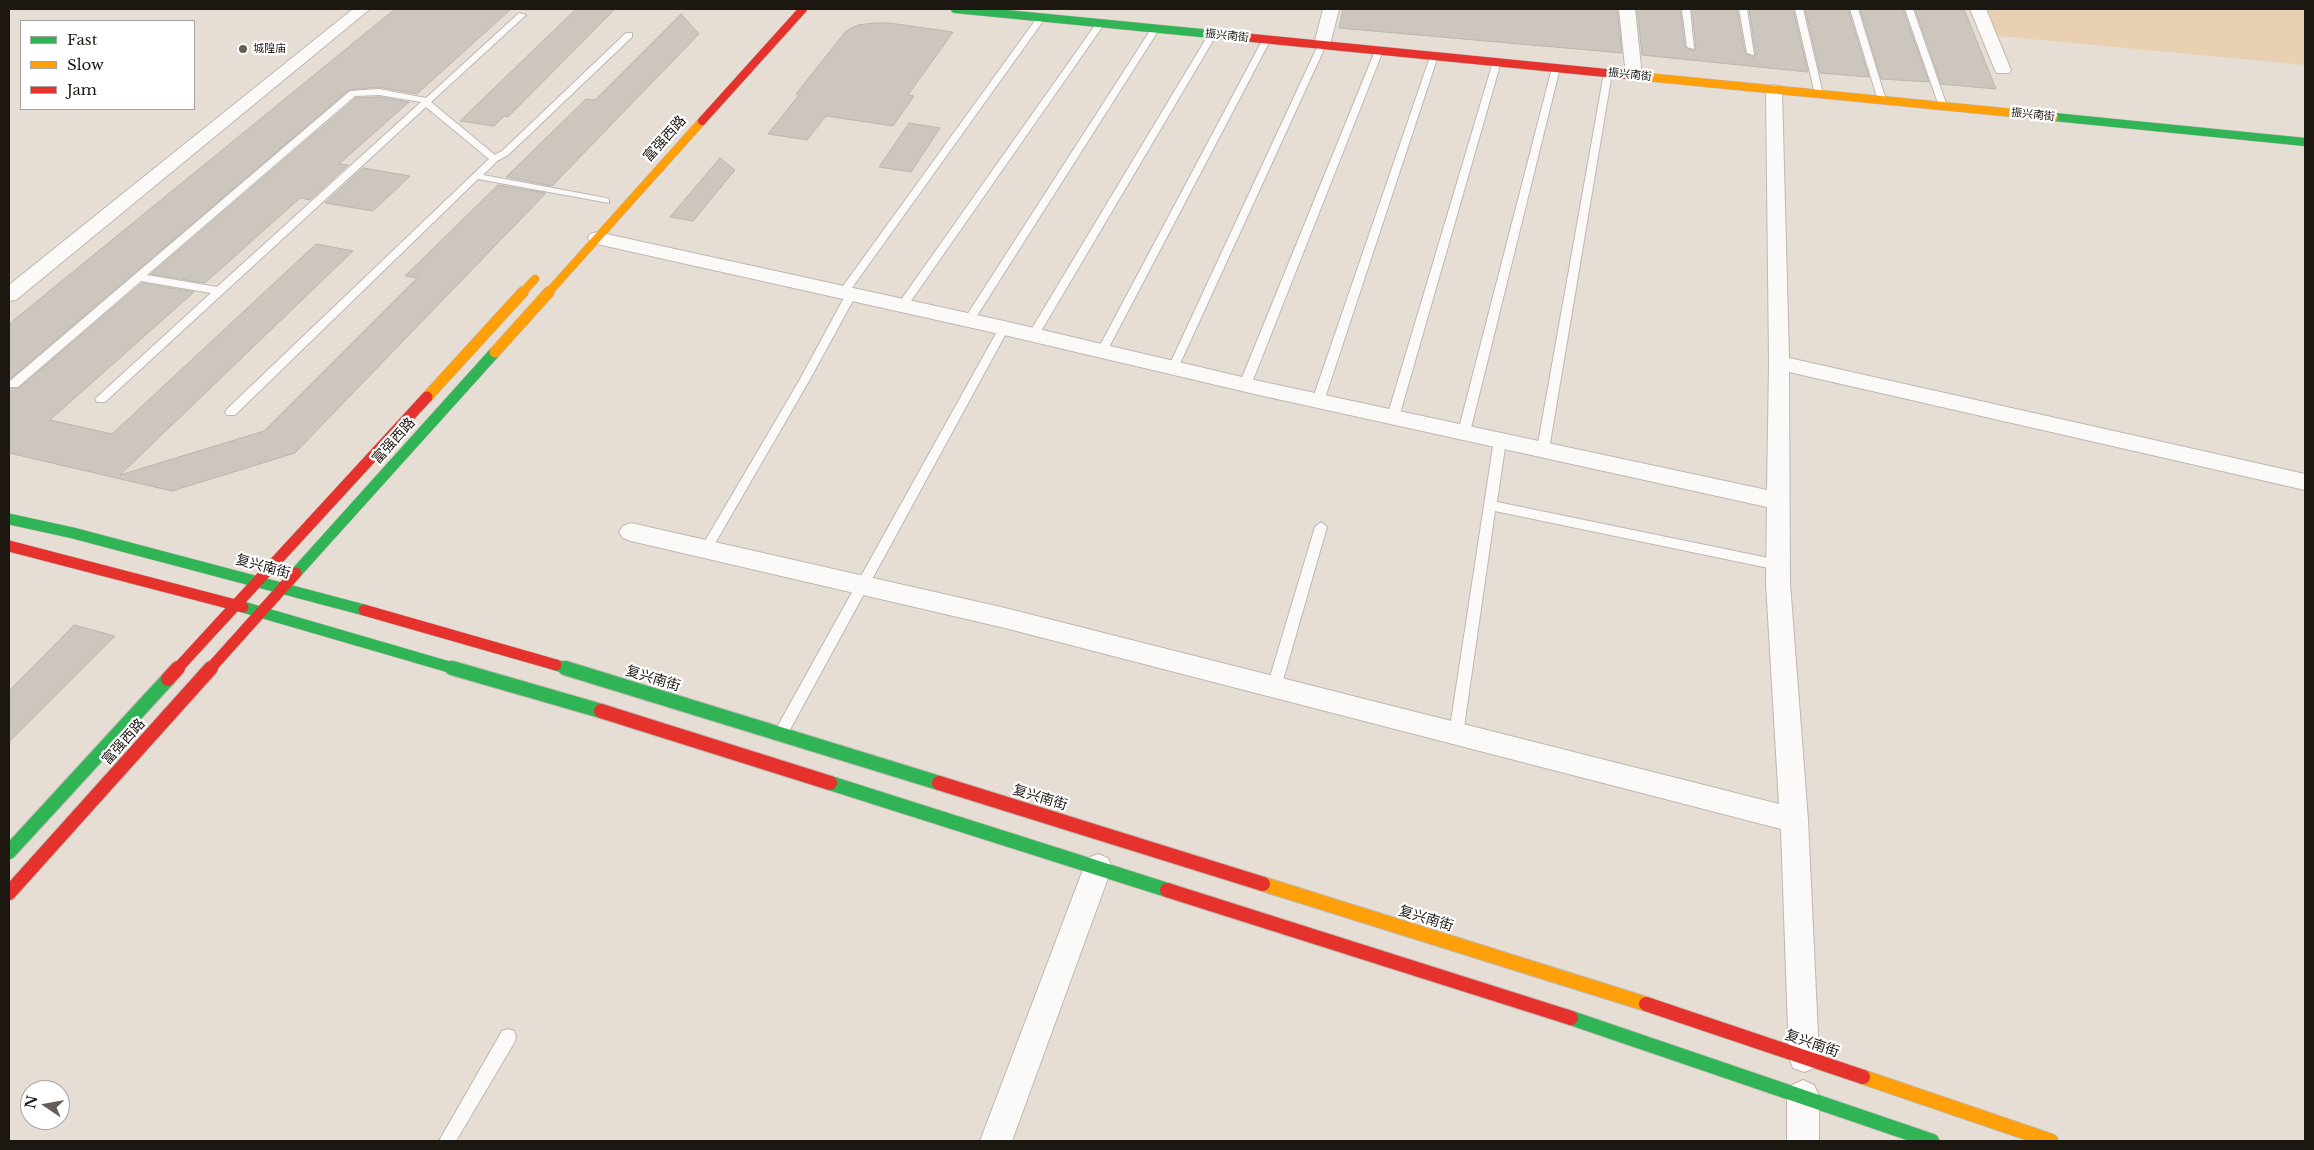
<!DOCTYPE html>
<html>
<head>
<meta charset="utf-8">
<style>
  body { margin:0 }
  #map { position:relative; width:2314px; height:1150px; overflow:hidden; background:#e6ded5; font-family:"Libre Baskerville",serif }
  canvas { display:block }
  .frame { position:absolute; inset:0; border:10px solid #1d1712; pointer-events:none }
  .legend { position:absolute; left:20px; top:20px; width:175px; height:90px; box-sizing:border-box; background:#fff; border:1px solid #a5a2a0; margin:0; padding:6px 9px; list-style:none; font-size:15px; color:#1d1712 }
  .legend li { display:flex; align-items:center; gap:10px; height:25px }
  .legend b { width:25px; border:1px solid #a5a2a0 }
  .north { position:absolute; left:20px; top:1080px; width:50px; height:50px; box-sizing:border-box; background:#fff; border:1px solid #a5a2a0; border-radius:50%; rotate:282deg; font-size:14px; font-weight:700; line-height:20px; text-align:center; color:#1d1712 }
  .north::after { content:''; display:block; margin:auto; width:18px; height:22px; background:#635d56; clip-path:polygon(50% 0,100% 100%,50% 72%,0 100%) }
</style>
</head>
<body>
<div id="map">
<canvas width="2314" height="1150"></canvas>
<div class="frame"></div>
<ul class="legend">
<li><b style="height:6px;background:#30b455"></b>Fast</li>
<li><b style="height:6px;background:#ff9f0a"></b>Slow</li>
<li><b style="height:6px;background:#e5322d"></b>Jam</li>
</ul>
<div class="north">N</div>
</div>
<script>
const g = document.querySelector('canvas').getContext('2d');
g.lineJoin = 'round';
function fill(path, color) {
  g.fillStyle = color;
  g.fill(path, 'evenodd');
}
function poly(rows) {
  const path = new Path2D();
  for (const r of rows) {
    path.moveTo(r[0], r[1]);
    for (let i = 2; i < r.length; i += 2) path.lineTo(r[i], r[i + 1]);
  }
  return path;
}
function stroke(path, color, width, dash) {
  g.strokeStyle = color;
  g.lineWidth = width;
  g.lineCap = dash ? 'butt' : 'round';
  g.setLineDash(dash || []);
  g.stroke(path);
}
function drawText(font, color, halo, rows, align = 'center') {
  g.font = font + ' "Libre Baskerville","Noto Sans SC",serif';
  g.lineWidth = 4.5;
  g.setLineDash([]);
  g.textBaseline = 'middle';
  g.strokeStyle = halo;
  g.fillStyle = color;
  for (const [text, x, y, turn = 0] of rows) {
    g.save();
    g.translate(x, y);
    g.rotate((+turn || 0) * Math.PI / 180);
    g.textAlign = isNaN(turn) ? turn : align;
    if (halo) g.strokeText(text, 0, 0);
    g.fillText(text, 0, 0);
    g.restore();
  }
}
fill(poly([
  [1987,9,2305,9,2305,65,1998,36]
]), '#ead0b2');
const building = poly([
  [395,9,511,9,417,94,379,87,349,90,9,380,9,324,395,9],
  [576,9,615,9,508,117,504,116,494,126,460,121,576,9],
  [1343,9,1617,9,1622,53,1339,28,1343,9],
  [1637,9,1680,9,1685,47,1693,51,1696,49,1692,9,1737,9,1745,53,1753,57,1756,55,1749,9,1793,9,1808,72,1642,55,1637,9],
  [1805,9,1848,9,1869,77,1820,73,1805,9],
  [1860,9,1903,9,1929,82,1881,79,1860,9],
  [1915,9,1964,9,1996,89,1941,84,1915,9],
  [681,14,699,34,552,186,506,177,586,99,595,100,681,14],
  [873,23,890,23,953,32,908,95,914,96,893,126,826,116,807,140,768,134,799,95,796,94,846,31,858,25,873,23],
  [379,97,409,102,339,164,348,165,310,200,300,198,205,283,151,274,356,98,379,97],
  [909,123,940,128,911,172,879,167,909,123],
  [720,158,735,170,693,221,670,217,720,158],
  [363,168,410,176,373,211,325,203,363,168],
  [498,185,546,193,295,453,172,491,9,453,9,388,19,388,142,283,194,292,50,420,112,434,316,244,353,251,120,475,264,431,417,278,405,276,498,185],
  [74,625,115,636,9,742,9,691,74,625]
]);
fill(building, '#cdc6bf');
stroke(building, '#bbb5ae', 1);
const lane = poly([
  [1682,9,1690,9,1694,49,1687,47,1682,9],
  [1739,9,1747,9,1754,55,1747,53,1739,9],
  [1795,9,1803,9,1823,94,1822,96,1815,94,1795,9],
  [1850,9,1858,9,1886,100,1885,102,1878,100,1850,9],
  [1905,9,1913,9,1947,106,1946,108,1939,106,1905,9],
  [519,13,526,15,431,102,495,155,502,151,626,33,632,33,632,37,508,155,497,161,483,175,606,198,609,199,609,203,478,179,235,415,227,415,225,412,227,409,489,159,426,107,105,402,97,402,95,399,211,293,141,281,18,387,10,387,10,381,350,91,379,89,426,98,519,13],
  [379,95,421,102,217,287,147,275,355,96,379,95],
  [1039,15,1046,17,849,292,855,293,856,295,809,381,710,552,702,552,700,549,702,546,799,381,845,296,839,295,838,293,1039,15],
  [1098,21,1105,23,906,308,898,308,898,304,1098,21],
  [1153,26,1160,28,973,322,965,322,965,318,1153,26],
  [1210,32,1217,34,1037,338,1029,338,1028,335,1210,32],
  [1264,37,1271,39,1107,351,1102,355,1098,354,1097,351,1264,37],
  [1319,43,1326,45,1178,368,1177,371,1169,371,1168,368,1319,43],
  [1379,48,1383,51,1251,385,1245,389,1241,388,1239,385,1375,51,1379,48],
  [1431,54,1438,56,1324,401,1322,404,1314,404,1312,401,1431,54],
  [1497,59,1501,62,1399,417,1393,421,1387,417,1493,62,1497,59],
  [1556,65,1560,68,1470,432,1464,436,1458,432,1552,68,1556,65],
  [1608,70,1612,73,1549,449,1543,453,1537,449,1604,73,1608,70],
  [1004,324,1009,328,786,737,781,739,776,737,774,733,776,729,999,328,1004,324],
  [1500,436,1506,440,1497,502,1778,560,1782,562,1784,565,1782,568,1778,570,1495,511,1463,734,1461,738,1456,740,1451,738,1449,734,1494,440,1500,436],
  [1321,522,1327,527,1281,687,1279,691,1274,693,1269,691,1267,687,1315,527,1321,522],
  [508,1029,514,1031,516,1037,514,1043,456,1141,439,1141,502,1031,508,1029]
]);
const street = poly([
  [353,9,370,9,16,300,9,301,9,285,353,9],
  [1323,9,1339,9,1330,45,1322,50,1314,45,1323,9],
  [1619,9,1635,9,1642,76,1634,81,1626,76,1619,9],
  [1970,9,1986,9,2011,70,2009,73,1997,73,1995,70,1970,9],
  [1774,85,1780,86,1782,90,1789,358,2305,474,2305,490,1789,372,1790,583,1808,820,1819,1057,1815,1068,1804,1072,1793,1068,1789,1057,1781,829,1005,628,631,541,623,538,619,532,623,526,631,523,1005,608,1779,804,1766,583,1767,507,1259,395,1004,335,597,244,590,242,588,238,590,234,597,232,1004,321,1259,381,1767,490,1769,363,1766,90,1768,86,1774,85],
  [1098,854,1108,858,1112,867,1012,1141,980,1141,1084,867,1088,858,1098,854],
  [1803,1080,1814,1085,1819,1096,1819,1141,1787,1141,1787,1096,1792,1085,1803,1080]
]);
const fastFar2 = poly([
  [955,9,1242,37],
  [2054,117,2305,142]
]);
const fastFar1 = poly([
  [9,519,73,533,364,610],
  [296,573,495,352],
  [243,607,456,669],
  [556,665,569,669]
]);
const fast = poly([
  [452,668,601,711],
  [565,668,939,783],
  [830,783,1167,890],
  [9,852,168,679],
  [1571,1018,1932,1141]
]);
const slowFar2 = poly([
  [1626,75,2054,117],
  [522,293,535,279],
  [548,293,702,121]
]);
const slowFar1 = poly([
  [495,352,549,292],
  [427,397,523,292]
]);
const slow = poly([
  [1263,884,1646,1004],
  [1863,1077,2051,1141]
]);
const jamFar2 = poly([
  [1242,37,1626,75],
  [702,121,803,9]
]);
const jamFar1 = poly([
  [9,546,243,607],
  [364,610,556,665],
  [177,669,427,397],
  [210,669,296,573]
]);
const jam = poly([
  [168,679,178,668],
  [601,711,830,783],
  [939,783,1263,884],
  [1167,890,1571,1018],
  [9,893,211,668],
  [1646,1004,1863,1077]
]);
stroke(lane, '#beb8b1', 2);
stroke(street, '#beb8b1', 2);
stroke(fastFar2, '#beb8b1', 9);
stroke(fastFar1, '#beb8b1', 12);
stroke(fast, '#beb8b1', 16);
stroke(slowFar2, '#beb8b1', 9);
stroke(slowFar1, '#beb8b1', 12);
stroke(slow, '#beb8b1', 16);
stroke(jamFar2, '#beb8b1', 9);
stroke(jamFar1, '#beb8b1', 12);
stroke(jam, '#beb8b1', 16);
fill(lane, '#fbfaf9');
fill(street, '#fbfaf9');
stroke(fastFar2, '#30b455', 8);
stroke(fastFar1, '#30b455', 11);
stroke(fast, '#30b455', 14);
stroke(slowFar2, '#ff9f0a', 8);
stroke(slowFar1, '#ff9f0a', 11);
stroke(slow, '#ff9f0a', 14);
stroke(jamFar2, '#e5322d', 8);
stroke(jamFar1, '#e5322d', 11);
stroke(jam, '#e5322d', 14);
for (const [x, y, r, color] of [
  [243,49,5,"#635d56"]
]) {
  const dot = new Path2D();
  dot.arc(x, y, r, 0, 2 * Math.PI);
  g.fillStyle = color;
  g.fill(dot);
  stroke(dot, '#fff', 2);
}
drawText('11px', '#1d1712', '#fff', [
  ["振兴南街",1227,36,6],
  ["振兴南街",1630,75,6],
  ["振兴南街",2033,115,6]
]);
drawText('11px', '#1d1712', '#fff', [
  ["城隍庙",253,49]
], 'left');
drawText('14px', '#1d1712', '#fff', [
  ["富强西路",665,139,-48],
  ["富强西路",394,441,-48],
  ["复兴南街",263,567,15],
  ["复兴南街",653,679,17],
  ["富强西路",124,742,-48],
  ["复兴南街",1040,798,17],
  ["复兴南街",1426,919,17],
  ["复兴南街",1812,1044,19]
]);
</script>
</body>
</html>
